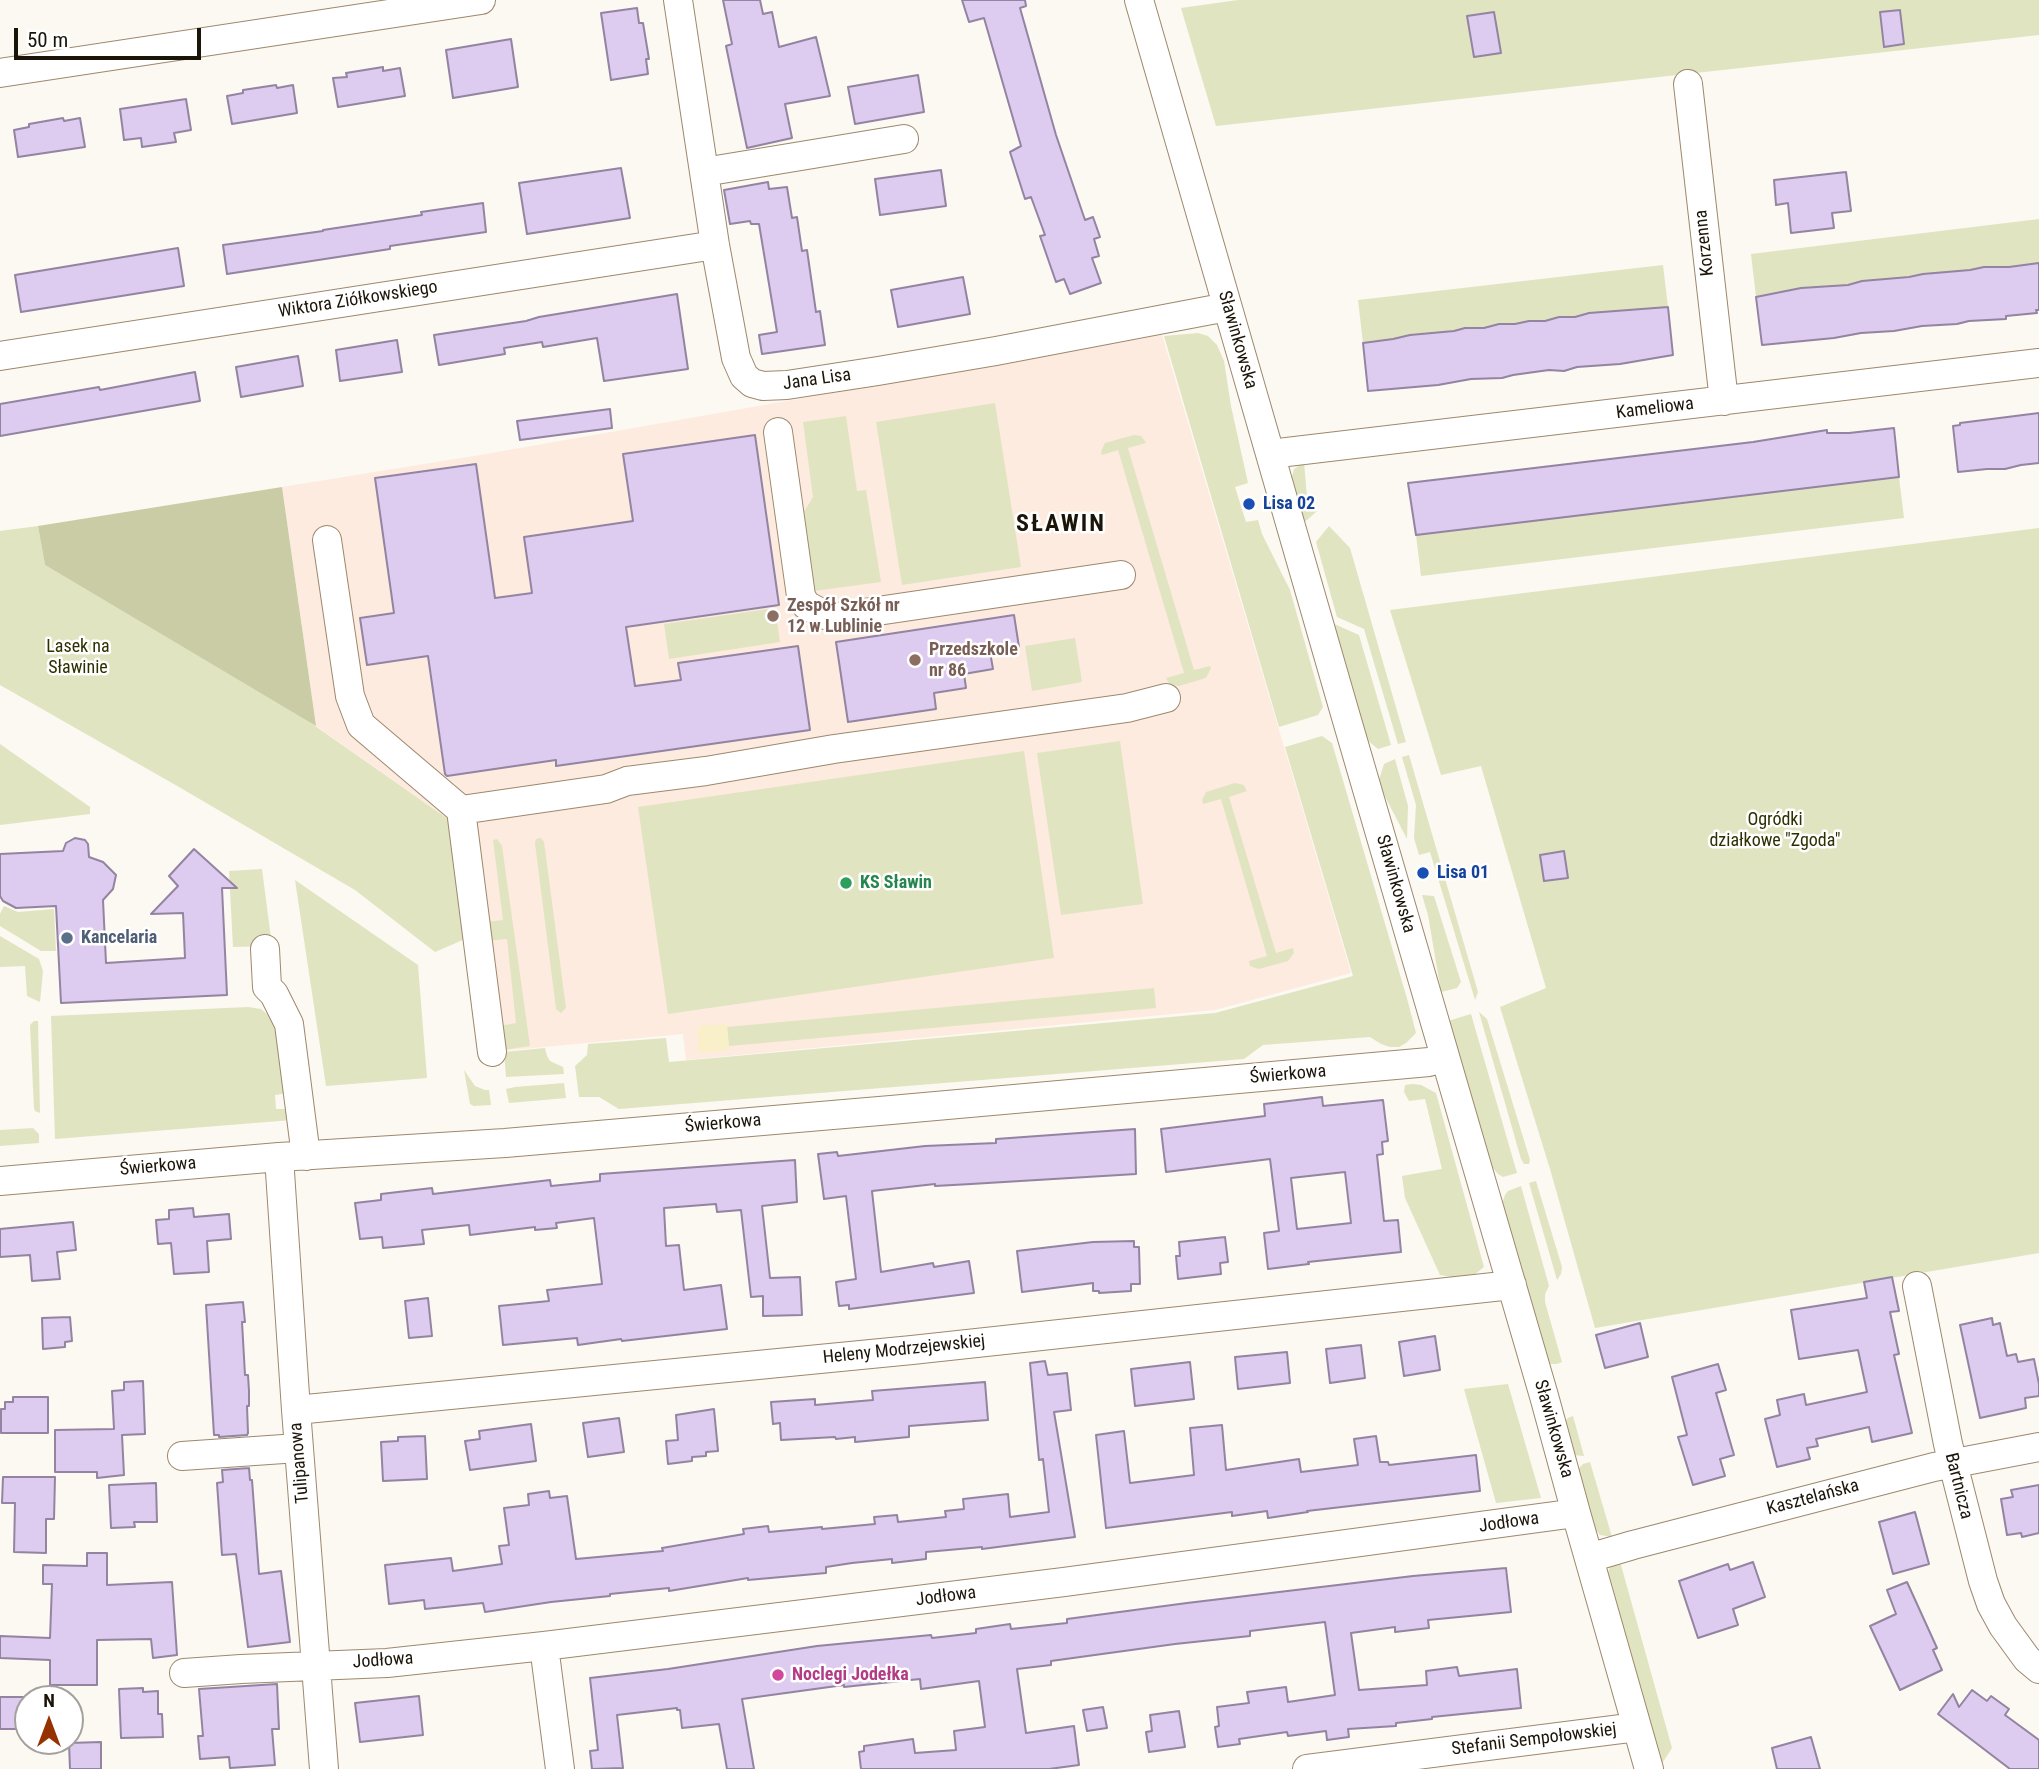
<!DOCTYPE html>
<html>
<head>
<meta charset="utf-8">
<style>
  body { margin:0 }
  #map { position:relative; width:2039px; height:1769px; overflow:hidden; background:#fcf8f2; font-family:"Roboto Condensed",sans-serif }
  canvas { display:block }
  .north { position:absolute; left:14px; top:1685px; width:70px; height:70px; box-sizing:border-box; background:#fff; border:2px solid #a4a19d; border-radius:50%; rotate:0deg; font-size:19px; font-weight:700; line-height:28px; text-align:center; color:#1b1409 }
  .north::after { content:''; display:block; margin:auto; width:24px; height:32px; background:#963100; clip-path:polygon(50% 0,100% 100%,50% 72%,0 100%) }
  .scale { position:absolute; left:14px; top:28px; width:187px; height:32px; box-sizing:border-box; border:4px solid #1b1409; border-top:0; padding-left:9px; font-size:21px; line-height:24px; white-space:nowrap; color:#1b1409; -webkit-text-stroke:5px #fff; paint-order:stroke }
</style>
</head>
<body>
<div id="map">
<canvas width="2039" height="1769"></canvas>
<div class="north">N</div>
<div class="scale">50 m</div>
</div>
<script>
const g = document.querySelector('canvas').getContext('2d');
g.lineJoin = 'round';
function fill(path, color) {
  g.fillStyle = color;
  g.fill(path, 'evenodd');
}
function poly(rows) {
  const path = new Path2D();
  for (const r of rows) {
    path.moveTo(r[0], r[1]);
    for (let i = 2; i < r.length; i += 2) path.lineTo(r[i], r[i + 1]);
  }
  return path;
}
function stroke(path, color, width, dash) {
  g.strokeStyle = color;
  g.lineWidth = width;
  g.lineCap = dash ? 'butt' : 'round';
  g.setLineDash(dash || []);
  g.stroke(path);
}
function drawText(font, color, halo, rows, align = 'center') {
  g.font = font + ' "Roboto Condensed",sans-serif';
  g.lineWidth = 5;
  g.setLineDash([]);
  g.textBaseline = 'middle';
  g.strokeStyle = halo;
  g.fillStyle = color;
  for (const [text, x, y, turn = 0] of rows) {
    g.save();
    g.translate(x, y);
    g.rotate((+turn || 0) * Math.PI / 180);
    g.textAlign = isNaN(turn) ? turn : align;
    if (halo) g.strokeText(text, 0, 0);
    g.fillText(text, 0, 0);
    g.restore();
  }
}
fill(poly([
  [1162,335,1351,973,1215,1010,686,1060,683,1034,479,1053,448,819,316,726,282,487,486,454]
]), '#fdebe0');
fill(poly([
  [1238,0,2039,0,2039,35,1216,126,1181,8],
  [2039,219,2039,263,1756,297,1751,254],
  [1663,265,1668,307,1363,343,1358,300],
  [1198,333,1208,336,1217,345,1224,361,1231,406,1248,483,1235,487,1246,522,1258,520,1262,534,1290,590,1323,707,1318,715,1279,727,1164,336],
  [995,403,1021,567,902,585,876,422],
  [846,416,857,491,866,490,881,582,814,591,804,512,813,497,803,422],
  [1134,435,1141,436,1146,443,1128,448,1194,670,1210,666,1211,668,1206,678,1179,686,1170,685,1166,678,1184,673,1118,450,1102,455,1101,452,1105,443],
  [1304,462,1307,497,1317,511,1306,521,1303,520,1291,481,1294,469],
  [1899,477,1904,518,1421,576,1416,535],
  [38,526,45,565,308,721,448,819,465,939,435,952,355,890,179,787,0,685,0,531],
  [1329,526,1350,548,1406,742,1398,744,1364,629,1337,617,1316,542],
  [2039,528,2039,1253,1595,1328,1550,1169,1500,1007,1546,988,1481,766,1441,775,1390,610],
  [775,608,780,642,669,659,664,624],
  [1332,623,1359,635,1391,745,1378,749,1366,739],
  [1075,638,1082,682,1032,691,1025,646],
  [1322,736,1332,743,1408,1002,1416,1033,1406,1043,1399,1047,1390,1047,1381,1044,1370,1037,1263,1045,1244,1059,619,1109,599,1097,579,1097,575,1066,587,1055,588,1044,666,1038,669,1062,1215,1013,1353,976,1285,747],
  [1120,741,1143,904,1061,915,1037,753],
  [0,744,90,807,90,814,0,825],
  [1024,751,1054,958,668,1014,638,807],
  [1409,755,1478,992,1475,1000,1430,852,1419,855,1414,838,1416,805,1402,757],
  [1395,759,1408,806,1407,839,1378,783,1384,764],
  [1235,783,1244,785,1247,791,1229,797,1276,953,1293,948,1294,953,1288,961,1259,969,1250,966,1249,961,1267,956,1221,799,1203,804,1202,800,1206,792],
  [541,838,544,842,566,1008,561,1013,556,1009,535,843,536,839],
  [497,839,502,846,530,1046,503,1050,500,1026,516,1023,507,939,487,941,485,922,503,920,493,840],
  [262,869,272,946,233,947,229,871],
  [295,880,418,965,427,1078,326,1086],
  [1422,895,1434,896,1461,982,1457,988,1441,992,1428,915],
  [4,906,18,912,54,909,56,951,41,951,0,926,0,914],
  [0,936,39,959,43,971,40,1002,27,996,25,966,0,967],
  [1154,988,1156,1008,729,1046,727,1027],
  [248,1007,261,1009,267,1014,278,1033,288,1093,275,1095,276,1109,290,1109,292,1120,55,1139,51,1016],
  [1479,1012,1487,1019,1530,1160,1529,1164,1524,1164,1521,1159],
  [1471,1014,1517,1173,1503,1177,1498,1174,1490,1165,1448,1021],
  [34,1021,38,1021,40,1113,35,1111,34,1108,30,1025],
  [545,1048,547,1056,550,1061,563,1067,564,1074,506,1077,504,1052],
  [464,1070,475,1086,485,1090,489,1090,491,1105,474,1106,470,1104],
  [564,1083,566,1098,509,1103,506,1089,515,1087],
  [1413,1084,1421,1085,1436,1093,1484,1267,1474,1275,1457,1278,1440,1275,1405,1198,1402,1176,1442,1169,1425,1099,1409,1101,1404,1092,1405,1085],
  [33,1128,39,1134,39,1143,0,1146,0,1130],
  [1536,1181,1562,1267,1561,1274,1557,1280,1529,1183],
  [1521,1186,1549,1286,1545,1294,1545,1302,1562,1362,1557,1364,1549,1364,1502,1204,1505,1195,1508,1191],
  [1508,1384,1541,1498,1496,1503,1464,1389],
  [1573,1416,1584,1456,1573,1455,1564,1422,1568,1418],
  [1590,1462,1612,1537,1600,1535,1593,1526,1577,1470,1583,1464],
  [1619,1558,1672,1748,1661,1765,1607,1574,1611,1565]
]), '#e1e4c0');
fill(poly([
  [282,487,316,726,45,565,38,526]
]), '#c9cca4');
fill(poly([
  [727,1024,729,1050,699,1053,697,1026]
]), '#f9efc9');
const building = poly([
  [723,0,760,0,763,14,772,12,779,47,816,37,830,96,785,104,792,138,747,148,726,46,732,44,723,0],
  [962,0,1025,0,1026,6,1020,8,1056,135,1085,220,1093,217,1100,237,1094,239,1099,256,1092,258,1101,283,1070,294,1064,279,1056,282,1040,236,1045,235,1031,197,1025,199,1010,152,1021,146,984,18,969,22,962,0],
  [637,8,639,23,643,23,649,59,646,59,648,74,611,80,601,13,637,8],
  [1900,10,1904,44,1884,47,1880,12,1900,10],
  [1494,12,1501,53,1474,57,1467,16,1494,12],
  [511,39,518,87,453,98,446,50,511,39],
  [383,67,383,71,400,68,405,96,338,107,333,78,347,77,346,73,383,67],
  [918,75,924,112,855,124,848,87,918,75],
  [276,85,277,88,293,85,297,113,232,124,227,96,243,93,243,90,276,85],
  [186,99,191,130,174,133,176,142,142,147,141,138,124,140,120,109,186,99],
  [63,118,64,121,80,118,85,147,18,157,14,130,29,127,29,124,63,118],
  [621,168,630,218,527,234,519,183,621,168],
  [941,170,946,206,880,215,875,179,941,170],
  [1846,172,1851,211,1832,213,1834,228,1791,233,1788,203,1776,205,1774,180,1846,172],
  [768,182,769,189,787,187,792,218,797,217,802,251,807,250,816,312,820,311,825,345,762,354,759,335,777,332,759,224,751,224,750,221,730,224,724,190,768,182],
  [483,203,486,232,390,246,390,249,227,274,223,245,323,231,323,230,422,215,421,212,483,203],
  [178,248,184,286,21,312,15,275,178,248],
  [2039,263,2039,310,2036,310,2037,313,2006,316,2006,319,1969,321,1957,324,1922,326,1894,331,1861,333,1834,338,1762,345,1756,297,1801,288,1848,285,1862,281,1909,277,1923,274,1970,270,1984,267,2009,267,2039,263],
  [963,277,970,314,898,327,891,290,963,277],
  [677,294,688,369,604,381,597,338,543,347,542,342,504,348,505,354,439,365,434,335,526,321,539,317,677,294],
  [1668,307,1673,355,1620,364,1577,367,1564,371,1549,370,1513,375,1502,378,1471,379,1438,385,1368,391,1363,343,1393,339,1410,335,1454,331,1465,328,1484,328,1499,324,1515,324,1529,321,1545,321,1559,317,1575,317,1589,313,1668,307],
  [397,340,402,372,340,381,336,350,397,340],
  [298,356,303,386,241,397,236,367,298,356],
  [195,372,200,401,0,436,0,404,99,387,100,390,195,372],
  [610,409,612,428,520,440,517,421,610,409],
  [2039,413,2039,463,2021,465,2005,469,1987,469,1958,472,1953,426,1960,425,1960,423,2039,413],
  [1894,428,1899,477,1416,535,1408,483,1753,442,1827,430,1827,433,1849,433,1894,428],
  [755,435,779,605,626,627,635,686,681,680,678,663,798,646,810,730,556,766,556,760,447,776,445,774,428,656,367,665,360,618,394,613,375,478,476,464,495,598,532,593,524,537,633,521,623,454,755,435],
  [1014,615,1019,647,990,652,993,669,964,674,966,688,934,693,936,709,848,722,836,642,1014,615],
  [75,838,85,840,88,844,89,857,103,862,116,875,113,889,103,900,106,963,185,958,183,913,151,914,178,886,169,876,194,849,237,888,222,888,227,995,61,1003,56,906,16,908,3,901,0,896,0,854,63,851,66,843,75,838],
  [1564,851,1568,878,1544,881,1540,855,1564,851],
  [1322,1097,1323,1106,1383,1100,1388,1141,1382,1142,1383,1154,1377,1155,1384,1221,1398,1220,1401,1252,1308,1262,1309,1264,1268,1269,1264,1233,1279,1231,1270,1159,1166,1172,1161,1129,1265,1116,1264,1104,1322,1097],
  [1345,1172,1351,1223,1297,1229,1291,1178,1345,1172],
  [1135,1129,1136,1174,971,1184,935,1186,935,1184,872,1191,881,1272,933,1263,934,1267,969,1261,974,1293,849,1309,849,1305,839,1306,836,1282,856,1279,846,1196,824,1199,818,1154,837,1152,838,1156,925,1146,996,1143,996,1139,1135,1129],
  [795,1160,797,1202,762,1206,770,1278,800,1277,802,1315,763,1316,763,1296,751,1297,741,1210,717,1212,716,1204,664,1208,666,1246,679,1245,684,1290,721,1285,727,1329,622,1341,621,1339,578,1345,577,1338,503,1345,499,1306,549,1301,547,1290,602,1284,594,1218,556,1223,557,1228,535,1230,535,1227,470,1235,469,1225,422,1230,424,1244,383,1248,382,1237,360,1239,355,1203,381,1200,381,1194,432,1188,433,1194,550,1180,551,1186,600,1181,600,1174,795,1160],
  [193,1208,194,1217,229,1214,231,1239,207,1241,209,1272,174,1274,171,1243,158,1244,156,1220,169,1219,169,1210,193,1208],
  [73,1222,76,1250,57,1252,60,1279,32,1281,30,1255,0,1257,0,1229,73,1222],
  [1225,1237,1228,1262,1220,1263,1221,1274,1178,1279,1176,1256,1180,1256,1179,1242,1225,1237],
  [1134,1241,1134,1247,1139,1247,1140,1284,1131,1284,1131,1291,1099,1293,1099,1291,1093,1291,1093,1283,1022,1292,1017,1251,1093,1242,1134,1241],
  [1892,1277,1899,1311,1890,1312,1899,1354,1894,1355,1912,1433,1872,1442,1869,1427,1816,1439,1818,1446,1807,1448,1810,1459,1777,1467,1765,1419,1780,1415,1777,1400,1804,1394,1806,1405,1867,1392,1858,1350,1799,1359,1791,1310,1867,1298,1864,1282,1892,1277],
  [428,1298,432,1336,409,1338,405,1301,428,1298],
  [243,1302,245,1322,242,1322,245,1375,248,1375,249,1391,249,1406,247,1406,248,1433,247,1435,219,1437,219,1435,214,1435,206,1305,243,1302],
  [70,1317,72,1341,65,1342,65,1347,43,1349,42,1318,70,1317],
  [1992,1318,1993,1325,2000,1323,2007,1356,2016,1354,2018,1362,2034,1359,2039,1384,2039,1396,2025,1398,2026,1408,1980,1418,1960,1325,1992,1318],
  [1640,1323,1648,1357,1605,1368,1596,1335,1640,1323],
  [1435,1336,1440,1370,1404,1376,1399,1342,1435,1336],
  [1361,1345,1365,1378,1330,1383,1326,1349,1361,1345],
  [1287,1352,1290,1383,1238,1389,1235,1357,1287,1352],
  [1045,1361,1048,1375,1067,1373,1071,1410,1054,1412,1075,1537,982,1549,982,1547,926,1552,926,1559,892,1563,892,1559,852,1563,826,1567,826,1573,748,1580,748,1578,669,1591,669,1588,610,1594,610,1596,551,1602,485,1612,483,1603,425,1609,424,1600,389,1604,385,1565,451,1558,453,1571,502,1564,499,1546,509,1545,504,1508,529,1505,528,1494,549,1491,550,1498,567,1496,576,1559,663,1551,662,1548,744,1534,743,1529,768,1526,769,1532,822,1527,822,1529,875,1524,874,1517,897,1515,898,1522,946,1517,945,1511,964,1509,963,1499,1008,1494,1010,1517,1049,1512,1043,1459,1039,1460,1030,1363,1045,1361],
  [1190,1362,1194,1399,1135,1406,1131,1369,1190,1362],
  [1718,1364,1726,1390,1716,1393,1734,1455,1720,1459,1725,1476,1693,1485,1678,1437,1687,1435,1672,1377,1718,1364],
  [143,1381,145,1434,122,1435,124,1475,97,1478,97,1472,55,1472,55,1430,114,1429,112,1391,124,1390,124,1382,143,1381],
  [985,1382,988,1420,909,1426,909,1437,855,1442,855,1437,836,1439,835,1437,781,1440,780,1423,773,1424,771,1402,815,1399,815,1405,873,1400,872,1391,985,1382],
  [13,1397,48,1397,48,1433,1,1433,1,1409,5,1409,5,1402,13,1402,13,1397],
  [714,1409,718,1451,706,1452,706,1456,692,1457,692,1461,668,1464,666,1441,678,1440,676,1415,714,1409],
  [619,1418,624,1452,588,1457,583,1423,619,1418],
  [531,1424,536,1461,470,1470,465,1441,480,1439,479,1431,531,1424],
  [1222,1425,1226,1470,1299,1459,1301,1472,1358,1465,1354,1439,1376,1436,1380,1462,1388,1462,1389,1465,1476,1455,1480,1491,1307,1511,1308,1512,1268,1518,1267,1511,1232,1516,1232,1512,1106,1528,1096,1435,1124,1431,1130,1483,1194,1475,1190,1428,1222,1425],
  [425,1436,427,1479,383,1481,381,1442,398,1441,398,1437,425,1436],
  [249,1468,250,1480,252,1480,259,1574,281,1571,290,1642,248,1647,236,1554,222,1555,217,1483,223,1482,222,1470,249,1468],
  [3,1477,55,1477,54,1519,46,1519,46,1553,14,1552,15,1503,2,1503,3,1477],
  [156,1483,157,1522,134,1522,135,1527,111,1528,109,1485,156,1483],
  [2039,1485,2039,1533,2022,1537,2021,1533,2007,1535,2001,1499,2013,1497,2011,1490,2039,1485],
  [1915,1512,1929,1564,1893,1574,1879,1522,1915,1512],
  [87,1553,107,1553,107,1585,172,1582,177,1655,153,1658,151,1639,97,1640,97,1685,50,1685,50,1660,0,1658,0,1636,50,1638,52,1584,43,1584,43,1565,87,1566,87,1553],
  [1753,1562,1765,1597,1733,1609,1738,1625,1698,1638,1679,1581,1728,1564,1730,1570,1753,1562],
  [1506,1568,1511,1612,1428,1620,1429,1628,1395,1632,1395,1627,1351,1633,1359,1690,1427,1685,1426,1671,1457,1667,1459,1676,1517,1669,1521,1708,1432,1717,1432,1719,1396,1723,1396,1726,1348,1729,1349,1737,1327,1740,1326,1731,1288,1736,1287,1732,1239,1739,1240,1744,1218,1747,1215,1727,1219,1726,1217,1707,1249,1703,1247,1692,1286,1687,1288,1702,1335,1695,1325,1622,1250,1631,1250,1636,1175,1644,1051,1661,1051,1665,1017,1669,1026,1733,1074,1726,1079,1765,1049,1769,861,1769,859,1752,864,1751,864,1746,913,1739,915,1753,956,1750,954,1731,985,1727,979,1681,921,1689,920,1679,844,1687,844,1685,742,1699,754,1769,727,1769,719,1724,682,1728,680,1710,677,1710,677,1708,617,1715,623,1768,592,1769,590,1751,598,1750,590,1678,668,1669,817,1646,931,1635,932,1638,976,1633,976,1629,1010,1624,1011,1629,1067,1623,1067,1619,1187,1603,1413,1576,1506,1568],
  [1907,1582,1937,1648,1933,1650,1942,1670,1900,1690,1870,1626,1896,1614,1887,1590,1907,1582],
  [277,1684,279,1729,272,1729,275,1765,230,1768,229,1757,200,1759,198,1736,203,1736,199,1689,277,1684],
  [143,1688,143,1692,158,1691,158,1714,162,1714,163,1737,121,1738,119,1689,143,1688],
  [1972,1690,1987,1701,1991,1696,2009,1709,2005,1715,2039,1740,2039,1769,2010,1769,1938,1714,1953,1694,1959,1707,1972,1690],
  [419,1696,423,1735,360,1742,355,1703,419,1696],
  [0,1697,28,1697,28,1729,0,1729,0,1697],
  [1103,1707,1107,1728,1087,1731,1083,1710,1103,1707],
  [1179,1711,1185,1747,1149,1752,1146,1732,1152,1731,1150,1715,1179,1711],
  [1811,1737,1820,1769,1777,1769,1772,1748,1811,1737],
  [101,1742,101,1769,70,1769,69,1743,101,1742]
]);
fill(building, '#ddcbf0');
stroke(building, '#9384a1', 2);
const minor = poly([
  [678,0,715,245,736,358,744,376,752,383,763,386,787,385,878,371,996,351,1227,307],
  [1139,0,1346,717,1544,1396,1576,1513,1649,1769],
  [0,73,481,0],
  [1688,84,1724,401],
  [704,172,904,139],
  [0,356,715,245],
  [778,432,801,596,806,605,825,615,837,617,1121,575],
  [1270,454,2039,363],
  [327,540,350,696,361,725,461,810,492,1052],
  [461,810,606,789,627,781,706,771,834,749,1127,708,1166,698],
  [265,949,267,987,274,994,289,1024,306,1156],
  [279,1157,296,1410,324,1769],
  [0,1181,279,1157,505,1143,891,1110,1429,1062,1445,1057],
  [1917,1286,1948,1444,1983,1581,1991,1604,2003,1626,2027,1659,2039,1669],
  [296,1410,912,1350,1512,1285],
  [182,1456,298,1448],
  [1589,1558,1633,1545,1934,1467,2039,1447],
  [544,1646,560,1769],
  [184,1673,241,1669,387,1663,544,1646,1064,1582,1576,1513],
  [1307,1769,1637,1727]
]);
stroke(minor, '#9d886d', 30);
stroke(minor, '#fff', 28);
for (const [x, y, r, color] of [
  [1249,504,7,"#1a4fb4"],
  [773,616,7,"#8d6e63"],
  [915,660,7,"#8d6e63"],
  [1423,873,7,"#1a4fb4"],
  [846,883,7,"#2e9e5b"],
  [67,938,7,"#5c6f8a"],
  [778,1675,7,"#d1479c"]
]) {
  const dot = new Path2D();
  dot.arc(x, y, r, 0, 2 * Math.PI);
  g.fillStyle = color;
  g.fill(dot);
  stroke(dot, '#fff', 2.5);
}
drawText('18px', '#1b1409', '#fff', [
  ["Korzenna",1705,243,-96],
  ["Wiktora Ziółkowskiego",358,300,-9],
  ["Sławinkowska",1237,340,74],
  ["Jana Lisa",817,380,-8],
  ["Kameliowa",1655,409,-7],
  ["Sławinkowska",1395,884,74],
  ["Świerkowa",1288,1075,-5],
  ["Świerkowa",723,1124,-5],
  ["Świerkowa",158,1167,-5],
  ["Heleny Modrzejewskiej",904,1350,-6],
  ["Sławinkowska",1553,1429,74],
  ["Tulipanowa",300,1463,-95],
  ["Bartnicza",1958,1486,76],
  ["Kasztelańska",1813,1498,-15],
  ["Jodłowa",1509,1523,-8],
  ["Jodłowa",946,1597,-7],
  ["Jodłowa",383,1661,-4],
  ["Stefanii Sempołowskiej",1534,1740,-7]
]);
drawText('bold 18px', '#164399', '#fff', [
  ["Lisa 02",1263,504],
  ["Lisa 01",1437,873]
], 'left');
drawText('bold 18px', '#785e54', '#fff', [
  ["Zespół Szkół nr",787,606],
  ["12 w Lublinie",787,627],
  ["Przedszkole",929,650],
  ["nr 86",929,671]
], 'left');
drawText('18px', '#2e3000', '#fff', [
  ["Lasek na",78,647],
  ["Sławinie",78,668],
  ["Ogródki",1775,820],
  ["działkowe \"Zgoda\"",1775,841]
]);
drawText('bold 18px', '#27864d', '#fff', [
  ["KS Sławin",860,883]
], 'left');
drawText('bold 18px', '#4e5e75', '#fff', [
  ["Kancelaria",81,938]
], 'left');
drawText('bold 18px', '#b23c85', '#fff', [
  ["Noclegi Jodełka",792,1675]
], 'left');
g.letterSpacing = '2px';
drawText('bold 24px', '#1b1409', '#fff', [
  ["SŁAWIN",1061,525]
]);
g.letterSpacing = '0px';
</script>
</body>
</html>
